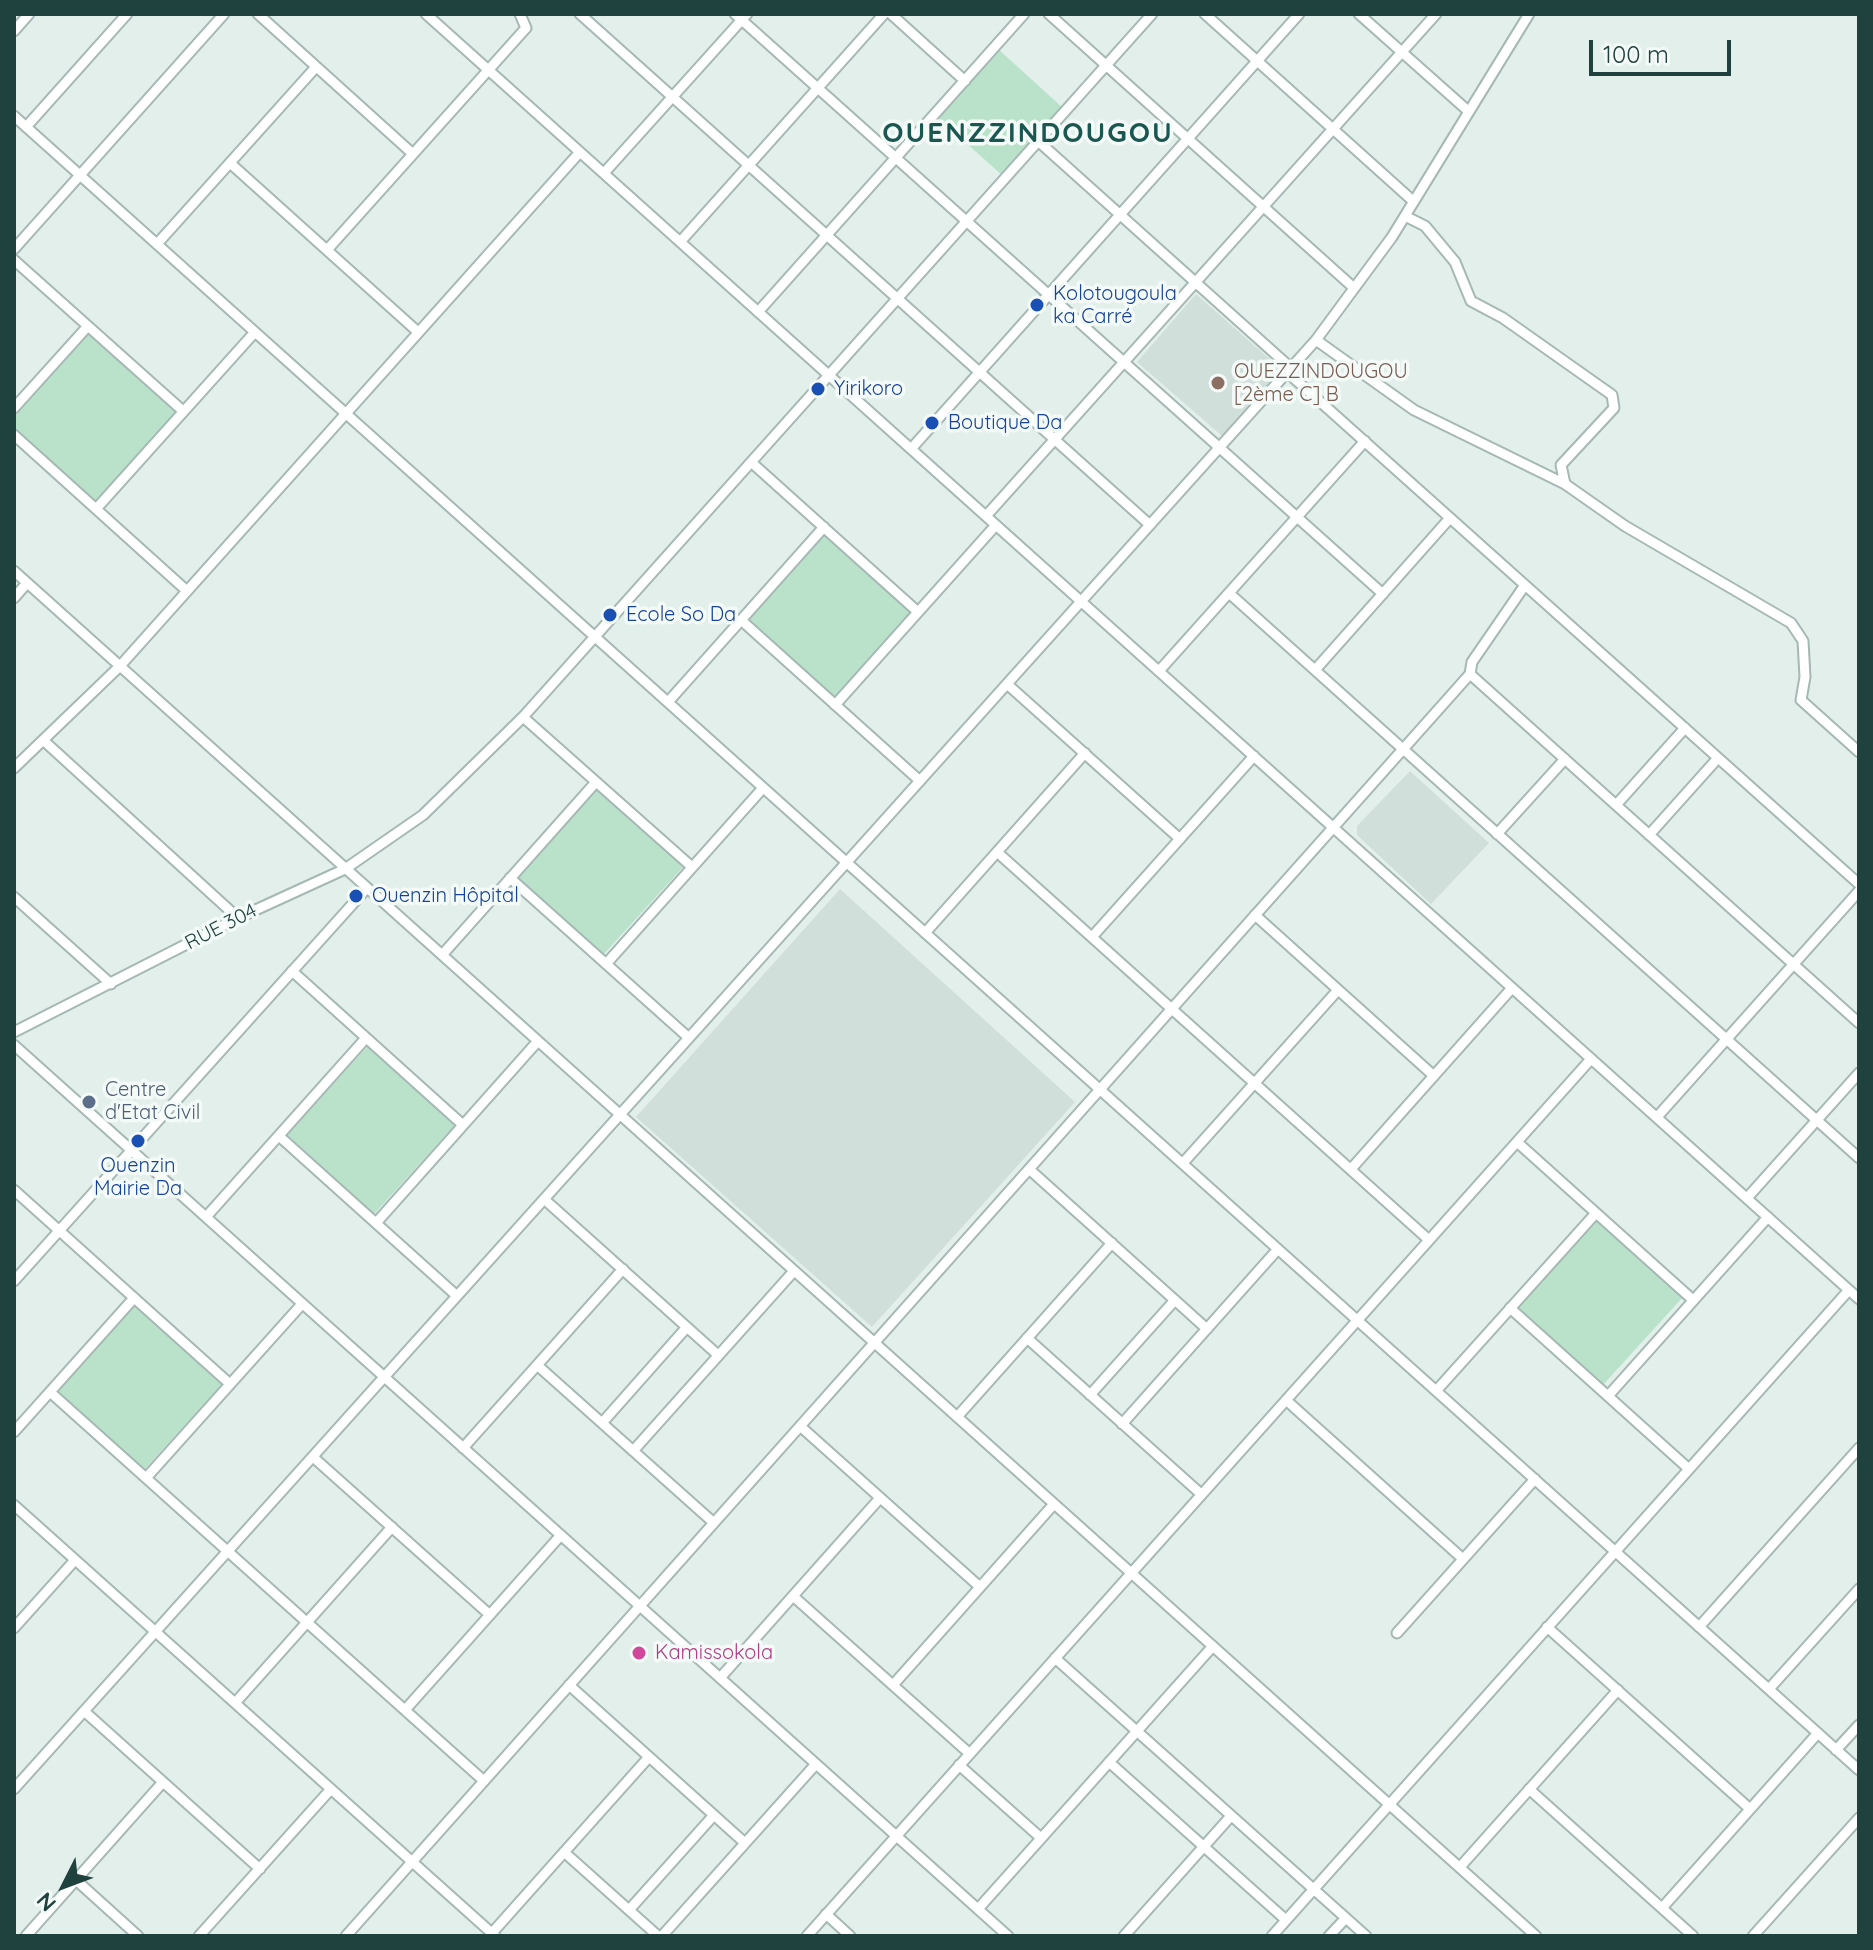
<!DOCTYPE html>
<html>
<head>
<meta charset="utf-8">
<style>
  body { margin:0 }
  #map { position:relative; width:1873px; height:1950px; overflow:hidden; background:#e3efeb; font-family:Quicksand,sans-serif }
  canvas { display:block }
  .frame { position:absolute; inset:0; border:16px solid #20423e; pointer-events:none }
  .north { position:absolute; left:24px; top:1846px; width:80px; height:80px; -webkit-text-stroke:6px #f4faf8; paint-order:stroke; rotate:228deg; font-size:22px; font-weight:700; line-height:32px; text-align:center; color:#20423e }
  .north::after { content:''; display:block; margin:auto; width:28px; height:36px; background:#20423e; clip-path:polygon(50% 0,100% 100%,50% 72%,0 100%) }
  .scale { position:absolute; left:1589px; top:40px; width:142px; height:36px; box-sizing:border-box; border:4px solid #20423e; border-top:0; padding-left:10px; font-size:24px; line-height:28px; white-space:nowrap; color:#20423e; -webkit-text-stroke:6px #f4faf8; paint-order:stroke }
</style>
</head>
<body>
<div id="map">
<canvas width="1873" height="1950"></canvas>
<div class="frame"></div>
<div class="north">N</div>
<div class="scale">100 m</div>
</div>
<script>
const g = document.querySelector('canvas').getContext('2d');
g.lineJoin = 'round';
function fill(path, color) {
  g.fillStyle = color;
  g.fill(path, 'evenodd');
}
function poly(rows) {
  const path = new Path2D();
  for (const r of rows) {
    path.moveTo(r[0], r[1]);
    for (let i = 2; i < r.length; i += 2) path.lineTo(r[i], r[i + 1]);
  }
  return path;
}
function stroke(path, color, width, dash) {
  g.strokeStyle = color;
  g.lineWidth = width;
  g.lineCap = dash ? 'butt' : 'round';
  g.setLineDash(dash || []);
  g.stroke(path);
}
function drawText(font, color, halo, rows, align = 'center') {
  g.font = font + ' Quicksand,sans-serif';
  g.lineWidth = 7;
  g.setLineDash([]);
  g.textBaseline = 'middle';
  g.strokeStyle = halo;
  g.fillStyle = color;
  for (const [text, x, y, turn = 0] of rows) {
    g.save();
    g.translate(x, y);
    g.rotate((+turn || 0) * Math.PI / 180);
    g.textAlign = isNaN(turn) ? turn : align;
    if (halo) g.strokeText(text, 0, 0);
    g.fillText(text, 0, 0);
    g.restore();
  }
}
fill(poly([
  [1196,294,1281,369,1222,436,1137,362],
  [1410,771,1489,843,1431,904,1357,835,1357,826],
  [840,889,1075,1102,872,1327,636,1117]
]), '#d1dfda');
fill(poly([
  [997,48,1063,108,1003,176,936,116],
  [89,334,176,413,95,502,14,429,14,417],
  [826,531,913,610,832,699,745,620],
  [597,787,684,866,603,955,516,876],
  [368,1046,455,1125,374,1214,287,1135],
  [1596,1218,1683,1297,1602,1386,1515,1307],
  [137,1303,224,1382,143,1471,56,1392]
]), '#bae2ca');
const minor = poly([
  [258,14,413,154],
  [426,14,1859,1299],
  [580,14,1150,525],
  [735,14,1383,594],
  [891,14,965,81],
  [1049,14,1354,288],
  [1205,14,1413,201],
  [1359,14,1467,110],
  [14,31,29,14],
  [14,116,1859,1770],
  [26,127,127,14],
  [1038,141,1291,368],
  [230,163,418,332],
  [604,173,747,14],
  [1405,216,1425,226,1455,262,1471,301,1503,318,1612,395,1614,408,1561,465,1565,484],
  [680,242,884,14],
  [157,244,316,67],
  [14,249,224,14],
  [327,250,526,28,520,14],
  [14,260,183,411],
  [758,312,1024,14],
  [1316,340,1414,410,1565,484,1625,526,1791,623,1803,641,1805,677,1801,700,1859,752],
  [1287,372,1859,884],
  [14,408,88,326],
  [14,435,187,591],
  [911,449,1299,14],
  [751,462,918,612],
  [96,509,255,332],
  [986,516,1436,14],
  [14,571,1536,1936],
  [1229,593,1859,1158],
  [14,598,27,583],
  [741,620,920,781],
  [1315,670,1450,518],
  [1159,671,1365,441],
  [1470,674,1859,1023],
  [1007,684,1180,839],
  [668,702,824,527],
  [835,705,996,525],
  [523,717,692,867],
  [43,740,238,918],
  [14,768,120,666,580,152],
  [1616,805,1685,728],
  [1497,834,1565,759],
  [1649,835,1718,758],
  [997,852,1429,1240],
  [510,878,689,1038],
  [14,897,111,984],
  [1255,915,1434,1076],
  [925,933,1085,753],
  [1092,937,1254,756],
  [442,955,596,782],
  [606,964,763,788],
  [292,971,463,1125],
  [14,1032,238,918,345,869,423,815,523,717,1152,14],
  [14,1045,1008,1936],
  [1657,1117,1859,891],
  [279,1136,457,1296],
  [1517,1142,1693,1300],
  [1183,1163,1338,990],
  [1029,1169,1207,1329],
  [1351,1169,1512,988],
  [14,1190,230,1384],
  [1747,1198,1859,1073],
  [544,1199,718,1355],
  [206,1217,366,1038],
  [376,1223,538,1041],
  [14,1281,367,888],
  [1510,1308,1689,1469],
  [1027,1338,1201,1494],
  [537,1365,714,1523],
  [1436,1391,1596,1213],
  [50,1392,484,1781],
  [1090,1395,1175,1300],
  [1608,1396,1768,1217],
  [1286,1400,1463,1559],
  [957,1417,1112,1243],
  [602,1423,687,1327],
  [1122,1424,1278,1249],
  [800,1426,980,1587],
  [14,1432,134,1298],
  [463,1448,623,1269],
  [633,1451,794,1271],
  [313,1457,490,1615],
  [146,1478,302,1304],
  [14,1505,495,1936],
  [793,1596,970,1754],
  [1547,1627,1750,1809],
  [1699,1627,1859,1448],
  [14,1628,75,1560],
  [1397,1633,1535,1479],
  [1055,1658,1366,1936],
  [720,1678,880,1498],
  [569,1685,745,1843],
  [893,1685,1054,1504],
  [1769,1689,1859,1589],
  [235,1703,392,1527],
  [405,1710,561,1535],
  [84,1711,260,1869],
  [1836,1750,1859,1725],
  [1109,1762,1286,1920],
  [959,1765,1041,1838],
  [14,1789,1316,340,1392,237,1529,14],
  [1529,1789,1693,1936],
  [564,1852,658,1936],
  [1460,1867,1618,1690],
  [76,1880,138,1936],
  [1662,1908,1818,1733],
  [978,1909,1213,1646],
  [629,1910,714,1815],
  [826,1914,850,1936],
  [492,1933,649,1757],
  [26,1936,163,1782],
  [199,1936,331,1789],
  [346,1936,1470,674,1472,662,1525,585],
  [662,1936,816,1764],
  [807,1936,1591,1059],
  [1124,1936,1231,1816],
  [1272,1936,1849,1290],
  [1329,1936,1346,1918],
  [1753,1936,1859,1818]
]);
stroke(minor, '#a5b8b4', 13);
stroke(minor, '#fff', 9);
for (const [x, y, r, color] of [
  [1037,305,8,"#1a4fb4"],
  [1218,383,8,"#8d6e63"],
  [818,389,8,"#1a4fb4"],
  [932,423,8,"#1a4fb4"],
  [610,615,8,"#1a4fb4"],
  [356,896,8,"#1a4fb4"],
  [89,1102,8,"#5c6f8a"],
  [138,1141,8,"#1a4fb4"],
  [639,1653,8,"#d1479c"]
]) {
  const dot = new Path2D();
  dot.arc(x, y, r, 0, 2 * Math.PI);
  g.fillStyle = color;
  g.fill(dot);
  stroke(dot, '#f4faf8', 3);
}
drawText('20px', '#164399', '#f4faf8', [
  ["Kolotougoula",1053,294],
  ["ka Carré",1053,317],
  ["Yirikoro",834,389],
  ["Boutique Da",948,423],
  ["Ecole So Da",626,615],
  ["Ouenzin Hôpital",372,896],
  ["Ouenzin",138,1166,"center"],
  ["Mairie Da",138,1189,"center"]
], 'left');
drawText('20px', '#785e54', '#f4faf8', [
  ["OUEZZINDOUGOU",1234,372],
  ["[2ème C] B",1234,395]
], 'left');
drawText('20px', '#20423e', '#f4faf8', [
  ["RUE 304",221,927,-27]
]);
drawText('20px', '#4e5e75', '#f4faf8', [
  ["Centre",105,1090],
  ["d'Etat Civil",105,1113]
], 'left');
drawText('20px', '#b23c85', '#f4faf8', [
  ["Kamissokola",655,1653]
], 'left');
g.letterSpacing = '2px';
drawText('bold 28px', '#195750', '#f4faf8', [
  ["OUENZZINDOUGOU",1028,134]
]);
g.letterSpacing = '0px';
</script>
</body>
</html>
